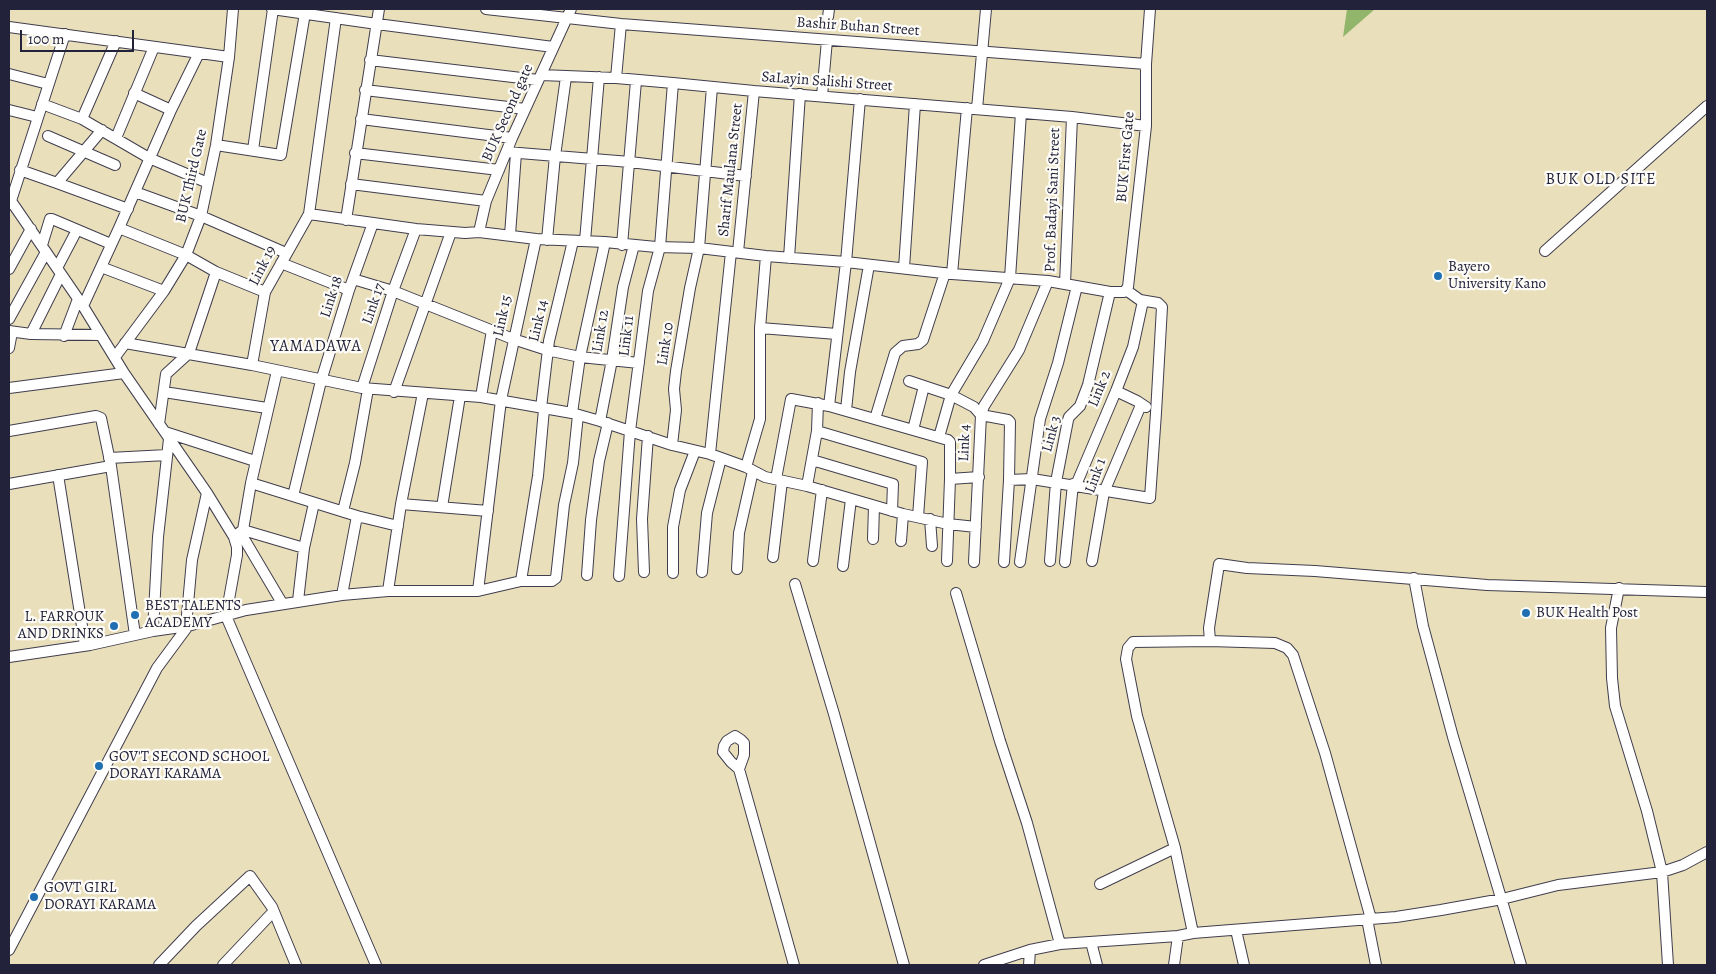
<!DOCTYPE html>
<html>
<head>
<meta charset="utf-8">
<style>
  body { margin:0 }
  #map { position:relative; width:1716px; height:974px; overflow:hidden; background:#eadfbb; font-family:Alegreya,serif }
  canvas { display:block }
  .frame { position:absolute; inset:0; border:10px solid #22223b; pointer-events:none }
  .scale { position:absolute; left:20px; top:30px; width:114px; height:22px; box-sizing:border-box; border:2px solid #22223b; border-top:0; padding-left:6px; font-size:15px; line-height:18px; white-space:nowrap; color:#22223b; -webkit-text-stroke:4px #fdfcf7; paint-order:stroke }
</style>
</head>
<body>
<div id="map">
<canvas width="1716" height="974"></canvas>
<div class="frame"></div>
<div class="scale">100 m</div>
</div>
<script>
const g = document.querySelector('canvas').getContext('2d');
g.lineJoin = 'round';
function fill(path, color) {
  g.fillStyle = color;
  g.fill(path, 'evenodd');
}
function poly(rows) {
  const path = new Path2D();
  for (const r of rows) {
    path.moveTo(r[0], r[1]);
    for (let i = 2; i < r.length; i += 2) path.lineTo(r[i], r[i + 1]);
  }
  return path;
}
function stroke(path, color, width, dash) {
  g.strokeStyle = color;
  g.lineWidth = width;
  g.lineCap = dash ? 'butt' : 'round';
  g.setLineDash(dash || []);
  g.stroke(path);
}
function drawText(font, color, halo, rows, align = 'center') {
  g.font = font + ' Alegreya,serif';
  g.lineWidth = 4.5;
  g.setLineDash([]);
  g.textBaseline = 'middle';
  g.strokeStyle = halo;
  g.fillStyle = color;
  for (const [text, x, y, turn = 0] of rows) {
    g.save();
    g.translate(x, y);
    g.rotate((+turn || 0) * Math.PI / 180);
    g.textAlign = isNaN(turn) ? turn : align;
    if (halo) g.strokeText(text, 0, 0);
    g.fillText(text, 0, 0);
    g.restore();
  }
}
fill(poly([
  [1347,9,1375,9,1343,37]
]), '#91b66b');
const minor = poly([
  [272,9,377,24,553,47],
  [486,9,621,24,1146,64],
  [828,17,829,9],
  [9,27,229,57],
  [370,60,538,80],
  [9,74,48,84],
  [541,75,616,78,673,83,754,91,1072,117,1146,126],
  [616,78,621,24],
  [365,90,525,109],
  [134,93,171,110],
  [822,96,827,40],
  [42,104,82,119,149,158,208,183],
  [977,109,986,9],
  [9,110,37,117],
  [82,119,116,41],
  [361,119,512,138],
  [48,136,115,165],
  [116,138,154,47],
  [216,145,281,155,305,13],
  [253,150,273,9],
  [507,152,630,162,746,176],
  [355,153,499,170],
  [20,170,57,183,102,130],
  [57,183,128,209],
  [351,184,486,201],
  [135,192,201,216,286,253],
  [9,198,83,306,124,373,207,493,234,537,237,547,237,555,226,616,376,965],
  [10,204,65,34],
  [309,214,416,229,465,233,479,232,536,239,605,242,656,247,699,248,766,256,846,262,952,274,1048,281,1110,292,1124,292,1128,287,1146,126,1146,64,1150,9],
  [346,220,379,9],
  [119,228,186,255,216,272,265,292],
  [479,232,486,201,512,138,571,9],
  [510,235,516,153],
  [547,240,555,156,566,77],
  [585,241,599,77],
  [42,245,50,219,52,219,111,244],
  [622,245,636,81],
  [1545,251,1707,106],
  [738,252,754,91],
  [789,258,800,94],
  [281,263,349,290],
  [101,267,164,291],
  [57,268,77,230],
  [904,268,915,104],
  [9,269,31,229],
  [952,274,967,108],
  [353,279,393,291,513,339,547,350,580,357,639,363],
  [1065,284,1072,117],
  [83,306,119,228,171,110,199,53],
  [9,319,46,252],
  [760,328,837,334],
  [9,331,31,334,100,335],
  [31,334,61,274],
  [64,336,78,299],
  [125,343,252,365,362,388,481,397,572,413,600,421,672,445,710,454,746,467,765,477,807,486,903,514,948,524,976,527],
  [9,348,12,332],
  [115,357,164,291,186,255,201,216,216,145,229,57,233,9],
  [252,365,265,292,309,214,336,18],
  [909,381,951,395,974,407,981,415,1008,420,1010,422,1009,480,1004,562],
  [9,388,124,373],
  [362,388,393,291,416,229],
  [1116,391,1137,401,1146,407],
  [164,392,267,408],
  [394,392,451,232],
  [481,397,492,330],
  [829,406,846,262,860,99],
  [541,408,549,341,573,241],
  [846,410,850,372,869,265],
  [572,413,580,357,605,242],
  [875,419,895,353,903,346,918,344,923,340,945,273],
  [600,421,612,360,623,287,634,245],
  [159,424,166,374,189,353,216,272],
  [913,430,924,386],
  [9,431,96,416,101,418,111,466,135,635],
  [817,431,922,462,918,517],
  [165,432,255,461],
  [939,437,951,395,983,341,1010,278,1021,113],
  [672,445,676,410,674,389,676,371,690,288,699,248,712,87],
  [710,454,731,252],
  [109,458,167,455],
  [812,460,893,484,892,511],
  [746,467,760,419,760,328,766,256],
  [58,475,85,645],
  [776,479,791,399,829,406,948,440,950,442,950,479,947,561],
  [950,479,979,477],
  [1009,480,1032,479,1150,498,1156,413,1162,307,1158,303,1140,300,1126,290],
  [251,483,357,516,398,526],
  [9,484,111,466],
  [1076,485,1116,391,1133,347,1143,301],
  [807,486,817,431,818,403],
  [293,496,321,381,349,290,373,223],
  [401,504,488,511],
  [442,507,460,396],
  [343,511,355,463,368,389],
  [930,519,932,546],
  [243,530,304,548],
  [240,532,282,603],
  [234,537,243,530,251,483,277,371],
  [873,539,874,506],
  [901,541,903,514],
  [773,557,782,481],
  [813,561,822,490],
  [1050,561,1056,482,1068,420,1069,417,1080,406,1088,385,1110,292],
  [1092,561,1104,492,1141,405],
  [974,562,981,415,984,406,1019,350,1048,281],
  [1020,562,1040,419,1058,363,1077,286],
  [1065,562,1073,484],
  [843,566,851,499],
  [737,569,739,533,753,471],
  [644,572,642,519,648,436],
  [702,572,707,513,721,458],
  [673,573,673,527,680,490,695,451],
  [587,575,591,520,599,461,608,423],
  [619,576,630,431,648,291,660,247,673,83],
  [1414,578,1423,626,1453,737,1521,965],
  [521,581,538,476,544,409],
  [795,584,834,714,904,965],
  [1619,588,1611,628,1612,678,1615,706,1647,811,1662,872,1668,965],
  [388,591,401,504,423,393],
  [478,591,501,400,536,239],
  [956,593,1000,741,1027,823,1060,944],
  [342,595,357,516],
  [298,601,304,548,314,503],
  [153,631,158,537,169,439],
  [9,657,90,645,153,631,188,626,246,610,342,595,388,591,478,591,521,581,552,581,556,578,564,505,573,463,578,415],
  [739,769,731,762,723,752,724,746,727,741,735,736,741,740,744,743,744,755,739,769,794,965],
  [1100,884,1175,848],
  [1367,919,1376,965],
  [1371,919,1325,753,1293,655,1287,648,1275,643,1210,641,1209,628,1219,564,1247,568,1315,571,1487,585,1707,592],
  [1236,930,1244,965],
  [1193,933,1175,848,1137,716,1126,659,1128,648,1133,642,1210,641],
  [1091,942,1097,965],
  [9,950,157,668,188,626,187,615,192,560,207,493],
  [159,965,196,926,250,876,272,907,296,965],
  [223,965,272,913,273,910],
  [984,965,1030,950,1060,944,1178,936,1193,933,1396,917,1441,910,1502,899,1558,885,1662,872,1683,865,1707,852],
  [1029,965,1030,950],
  [1174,965,1178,936]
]);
stroke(minor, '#403e4e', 12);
stroke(minor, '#fff', 10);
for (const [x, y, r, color] of [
  [1438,276,5,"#1f6fb2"],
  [1526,613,5,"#1f6fb2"],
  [135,615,5,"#1f6fb2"],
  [114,626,5,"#1f6fb2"],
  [99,766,5,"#1f6fb2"],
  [34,897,5,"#1f6fb2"]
]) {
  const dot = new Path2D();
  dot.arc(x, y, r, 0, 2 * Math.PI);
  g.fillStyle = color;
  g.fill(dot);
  stroke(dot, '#fdfcf7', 2);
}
drawText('15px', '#22223b', '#fdfcf7', [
  ["Bashir Buhan Street",858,27,4],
  ["SaLayin Salishi Street",827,82,4],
  ["BUK Second gate",508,113,-66],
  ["BUK First Gate",1126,157,-85],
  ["Sharif Maulana Street",731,170,-84],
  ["BUK Third Gate",192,176,-77],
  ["Prof. Badayi Sani Street",1053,200,-88],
  ["Link 19",263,266,-63],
  ["Link 18",332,297,-72],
  ["Link 17",374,304,-71],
  ["Link 15",503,316,-78],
  ["Link 14",539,321,-77],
  ["Link 12",601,331,-81],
  ["Link 11",627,336,-83],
  ["Link 10",666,344,-81],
  ["Link 2",1100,389,-68],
  ["Link 3",1052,434,-75],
  ["Link 4",965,443,-88],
  ["Link 1",1096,476,-70]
]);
drawText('15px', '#22223b', '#fdfcf7', [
  ["Bayero",1448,267],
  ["University Kano",1448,284],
  ["BEST TALENTS",145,606],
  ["ACADEMY",145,623],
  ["BUK Health Post",1536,613],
  ["L. FARROUK",104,617,"right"],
  ["AND DRINKS",104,634,"right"],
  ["GOV'T SECOND SCHOOL",109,757],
  ["DORAYI KARAMA",109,774],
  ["GOVT GIRL",44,888],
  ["DORAYI KARAMA",44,905]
], 'left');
g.letterSpacing = '1px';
drawText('16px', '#22223b', '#fdfcf7', [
  ["BUK OLD SITE",1601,180],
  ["YAMADAWA",316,347]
]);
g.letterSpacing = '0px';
</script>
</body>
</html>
